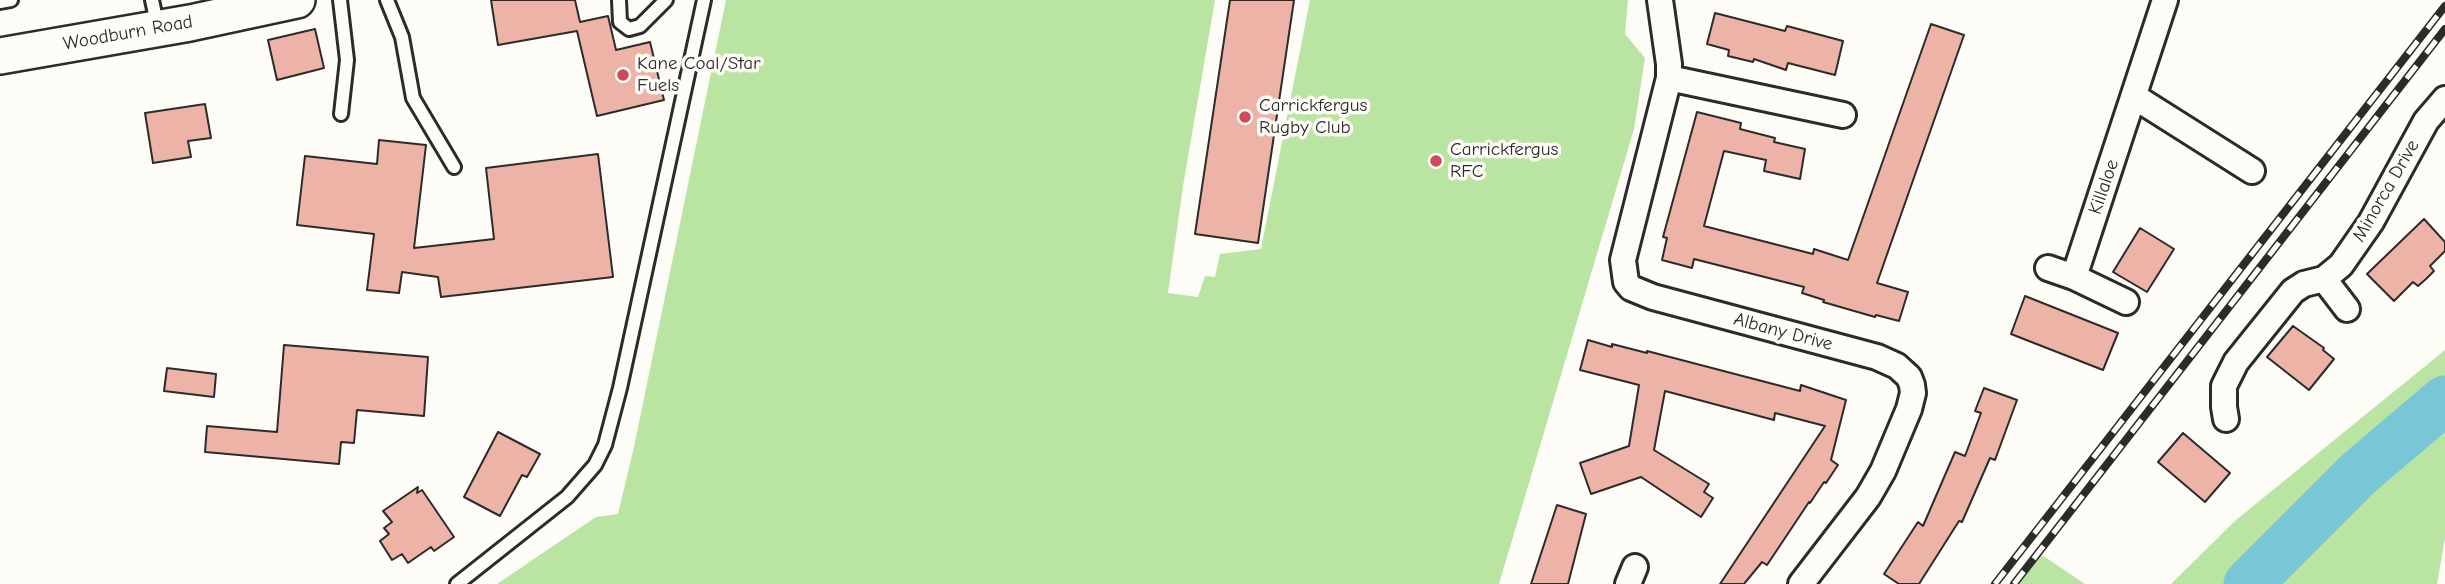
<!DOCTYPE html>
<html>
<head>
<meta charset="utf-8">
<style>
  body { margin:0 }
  canvas { display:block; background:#fdfcf7 }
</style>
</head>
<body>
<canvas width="2445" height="584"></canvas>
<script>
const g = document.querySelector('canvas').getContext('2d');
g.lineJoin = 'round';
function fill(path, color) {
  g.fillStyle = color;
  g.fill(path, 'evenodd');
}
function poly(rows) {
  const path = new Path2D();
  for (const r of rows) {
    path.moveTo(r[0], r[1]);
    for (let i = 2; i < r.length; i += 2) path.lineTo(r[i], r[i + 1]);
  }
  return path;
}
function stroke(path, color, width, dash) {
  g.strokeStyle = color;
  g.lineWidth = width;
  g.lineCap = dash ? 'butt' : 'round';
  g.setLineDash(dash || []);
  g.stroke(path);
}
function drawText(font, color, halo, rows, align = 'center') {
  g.font = font + ' "Comic Neue",sans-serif';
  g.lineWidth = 7;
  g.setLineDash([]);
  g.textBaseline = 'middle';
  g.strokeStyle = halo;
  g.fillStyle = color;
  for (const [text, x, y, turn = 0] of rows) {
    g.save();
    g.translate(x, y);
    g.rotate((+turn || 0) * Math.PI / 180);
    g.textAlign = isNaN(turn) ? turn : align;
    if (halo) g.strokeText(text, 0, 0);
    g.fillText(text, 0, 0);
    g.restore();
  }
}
fill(poly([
  [726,0,1215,0,1183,186,1168,293,1198,297,1205,276,1215,277,1220,254,1261,249,1310,0,1628,0,1625,34,1645,58,1634,129,1499,584,497,584,596,517,618,514,634,447],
  [2445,350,2445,538,2437,584,2171,584,2236,520],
  [2038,553,2048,559,2085,584,2014,584]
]), '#b9e4a1');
stroke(poly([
  [2248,584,2359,473,2445,400]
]), '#79c7d6', 49);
const building = poly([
  [491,0,575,0,580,22,608,16,616,50,650,42,664,100,597,116,577,31,498,45,491,0],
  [1230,0,1294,0,1258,243,1195,234,1230,0],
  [1715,13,1785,31,1787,26,1843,41,1835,75,1788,63,1786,70,1754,59,1753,62,1728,56,1729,50,1707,44,1715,13],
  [1931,24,1964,35,1877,283,1908,292,1899,321,1876,315,1875,317,1823,302,1824,300,1802,293,1804,287,1694,259,1692,268,1662,260,1667,238,1663,237,1697,112,1741,123,1740,129,1775,138,1774,142,1805,149,1800,179,1764,171,1766,160,1724,151,1704,226,1813,254,1814,249,1848,260,1931,24],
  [315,29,324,68,277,80,268,40,315,29],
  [205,104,211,138,188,141,191,157,153,163,145,113,205,104],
  [379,140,426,145,414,248,494,239,486,168,598,154,613,277,441,297,438,277,402,272,399,293,367,290,374,234,297,225,305,156,377,164,379,140],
  [2424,219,2445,242,2445,251,2430,266,2434,271,2426,279,2418,286,2413,282,2394,301,2367,274,2424,219],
  [2140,228,2174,249,2147,292,2113,272,2140,228],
  [2025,296,2118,333,2103,370,2011,334,2025,296],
  [2293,326,2324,348,2323,350,2334,359,2309,390,2267,357,2293,326],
  [1588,340,1612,347,1612,344,1647,353,1647,351,1800,391,1801,385,1846,400,1831,460,1838,465,1826,483,1824,482,1810,503,1809,502,1767,565,1762,562,1744,584,1720,584,1825,426,1775,413,1774,420,1665,391,1654,450,1709,484,1704,492,1713,498,1701,517,1641,477,1591,494,1580,463,1629,446,1639,385,1580,370,1588,340],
  [284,345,428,357,424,416,357,410,354,443,341,442,339,464,205,452,207,426,277,432,284,345],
  [167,368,216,374,214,397,164,391,167,368],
  [1984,388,2017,400,1995,460,1990,458,1962,522,1959,521,1919,584,1899,584,1884,574,1918,522,1923,526,1955,452,1965,456,1981,413,1975,411,1984,388],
  [498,432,540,454,527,477,522,475,500,516,464,497,498,432],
  [2183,433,2230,473,2205,502,2158,462,2183,433],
  [418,487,417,493,422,490,454,537,434,551,431,547,408,563,402,554,392,560,380,541,389,534,384,528,392,522,383,511,418,487],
  [1557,505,1586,514,1568,584,1531,584,1557,505]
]);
fill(building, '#edb3a7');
stroke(building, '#2b2b2b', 2);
const lane = poly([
  [152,0,158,28],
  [340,0,347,60,341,114],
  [387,0,402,37,413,98,454,167],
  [619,0,620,22,629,29,640,26,666,0],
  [0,2,11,0],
  [457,584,567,497,595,465,605,445,620,388,704,0]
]);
const street = poly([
  [1660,0,1669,64,1669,78,1623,260,1626,282,1631,288,1653,297,1877,357,1897,366,1909,377,1912,385,1913,393,1909,409,1883,471,1868,497,1801,584],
  [1669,78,1843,115],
  [2135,97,2252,171],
  [2048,268,2074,277,2126,302],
  [2074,277,2165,0],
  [2324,279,2347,309],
  [2226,419,2224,407,2224,386,2236,362,2293,291,2304,284,2324,279,2341,265,2371,222,2426,121,2445,99],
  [1628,584,1635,567]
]);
const secondary = poly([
  [0,56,190,23,297,0]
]);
stroke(lane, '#2b2b2b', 18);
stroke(street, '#2b2b2b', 30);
stroke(secondary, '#2b2b2b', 40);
stroke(lane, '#fdfcf7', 12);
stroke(street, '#fdfcf7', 24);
stroke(secondary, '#fdfcf7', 35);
const rail = poly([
  [1995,584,2445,6],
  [2014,584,2445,29]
]);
stroke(rail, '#2b2b2b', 8);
stroke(rail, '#fdfcf7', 5, [16]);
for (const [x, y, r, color] of [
  [623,75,7,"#d1495b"],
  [1245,117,7,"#d1495b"],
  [1436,161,7,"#d1495b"]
]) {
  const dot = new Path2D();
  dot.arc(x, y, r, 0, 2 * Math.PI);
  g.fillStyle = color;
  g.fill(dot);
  stroke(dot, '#fdfcf7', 2.5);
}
drawText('19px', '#2b2b2b', '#fdfcf7', [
  ["Woodburn Road",128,33,-10],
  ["Killaloe",2104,187,-71],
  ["Minorca Drive",2386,191,-60],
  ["Albany Drive",1783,332,15]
]);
drawText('19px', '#2b2b2b', '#fdfcf7', [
  ["Kane Coal/Star",637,64],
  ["Fuels",637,86],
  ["Carrickfergus",1259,106],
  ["Rugby Club",1259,128],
  ["Carrickfergus",1450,150],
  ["RFC",1450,172]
], 'left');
</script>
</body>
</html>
